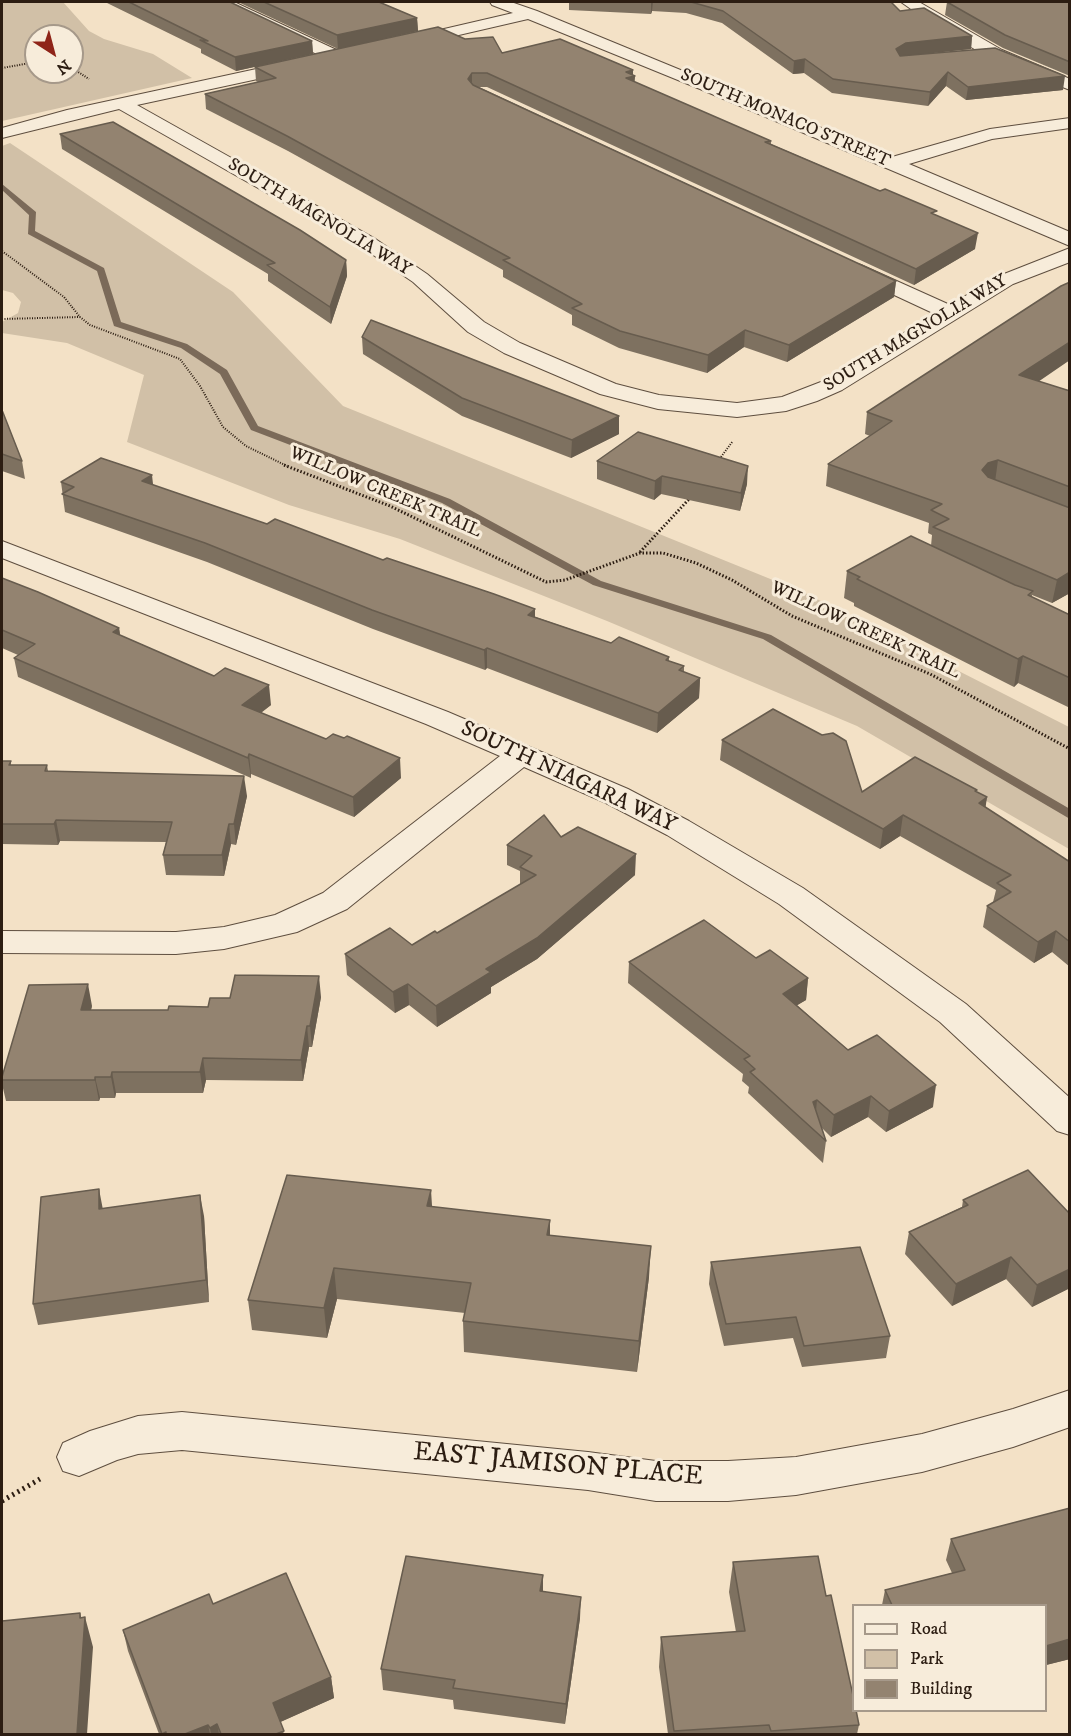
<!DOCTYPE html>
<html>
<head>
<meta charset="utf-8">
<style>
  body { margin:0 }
  #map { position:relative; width:1071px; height:1736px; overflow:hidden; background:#f3e1c6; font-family:"IM FELL DW Pica",serif }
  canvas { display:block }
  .frame { position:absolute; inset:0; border:3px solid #2c1d12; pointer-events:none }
  .legend { position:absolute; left:852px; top:1604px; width:195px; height:108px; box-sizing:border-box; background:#f7ecda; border:2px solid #a6998a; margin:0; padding:8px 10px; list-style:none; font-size:18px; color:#2c1d12 }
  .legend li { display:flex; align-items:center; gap:12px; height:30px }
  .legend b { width:30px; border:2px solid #a6998a }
  .north { position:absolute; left:24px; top:24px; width:60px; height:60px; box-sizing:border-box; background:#f7ecda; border:2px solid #a6998a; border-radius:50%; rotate:144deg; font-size:16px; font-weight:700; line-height:24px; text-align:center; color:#2c1d12 }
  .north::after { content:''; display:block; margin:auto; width:21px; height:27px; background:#8f2418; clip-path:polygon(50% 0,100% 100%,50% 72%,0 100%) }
</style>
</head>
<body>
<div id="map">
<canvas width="1071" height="1736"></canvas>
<div class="frame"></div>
<ul class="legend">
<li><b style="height:8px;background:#f7ecda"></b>Road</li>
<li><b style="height:16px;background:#d1c0a7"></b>Park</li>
<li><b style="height:16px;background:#938370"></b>Building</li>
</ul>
<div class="north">N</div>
</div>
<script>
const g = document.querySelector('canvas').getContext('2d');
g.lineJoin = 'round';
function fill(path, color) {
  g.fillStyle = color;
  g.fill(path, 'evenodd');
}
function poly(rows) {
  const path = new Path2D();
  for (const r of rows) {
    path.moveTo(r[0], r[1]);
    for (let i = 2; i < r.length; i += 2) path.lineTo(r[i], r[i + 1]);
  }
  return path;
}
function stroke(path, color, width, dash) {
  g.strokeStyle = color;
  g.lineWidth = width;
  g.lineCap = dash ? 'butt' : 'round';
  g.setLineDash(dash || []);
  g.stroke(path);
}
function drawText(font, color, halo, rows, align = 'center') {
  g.font = font + ' "IM FELL DW Pica",serif';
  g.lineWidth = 6;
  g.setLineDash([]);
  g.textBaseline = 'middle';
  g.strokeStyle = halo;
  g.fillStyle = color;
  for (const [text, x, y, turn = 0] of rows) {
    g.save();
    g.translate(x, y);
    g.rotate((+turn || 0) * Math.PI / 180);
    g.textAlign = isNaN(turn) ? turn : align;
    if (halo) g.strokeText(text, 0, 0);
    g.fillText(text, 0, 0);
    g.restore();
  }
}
fill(poly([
  [2,2,63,2,89,31,104,39,153,54,192,78,2,121],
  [36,36,72,36,72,72,36,72],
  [10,143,233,292,343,406,805,593,1069,727,1069,849,857,726,607,621,400,539,289,505,127,442,144,375,67,343,2,333,2,322,18,313,21,302,13,293,2,290,2,146]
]), '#d1c0a7');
fill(poly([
  [2,184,36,212,35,231,104,268,121,322,187,344,227,370,258,426,450,499,601,581,771,635,1070,809,1070,819,763,639,593,585,442,503,251,430,220,374,181,348,114,326,97,271,28,234,29,215,2,190,2,184]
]), '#7b6a59');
const minor = poly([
  [215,2,234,2,343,53,345,57,343,61,331,61,217,5,215,2],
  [490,2,511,2,537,11,892,157,990,129,1070,118,1070,128,992,139,909,164,1070,232,1070,246,700,89,528,19,407,47,399,42,401,39,513,13,492,5,490,2],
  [901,2,919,2,1002,50,1070,79,1070,90,990,58,938,28,901,2],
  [298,60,304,61,306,65,304,69,137,105,374,238,427,274,484,322,520,343,616,384,659,395,737,403,782,397,826,380,935,314,847,273,844,269,847,265,854,263,861,265,950,305,999,276,1070,248,1070,262,1013,284,842,390,817,401,786,411,737,417,658,409,600,394,504,353,468,332,413,282,360,246,119,109,2,138,2,128,67,110,298,60],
  [2,541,448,712,628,789,689,821,803,888,966,1004,1070,1098,1070,1135,1057,1131,940,1022,779,904,667,835,606,803,524,767,347,909,297,932,224,949,176,954,2,953,2,931,176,932,224,927,275,915,323,893,500,756,426,724,2,558,2,541],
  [1070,1390,1070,1427,1013,1447,922,1472,796,1495,728,1501,656,1501,588,1490,182,1450,138,1454,117,1460,79,1476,63,1471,57,1457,63,1443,90,1431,138,1416,182,1412,588,1452,656,1461,728,1461,796,1457,922,1434,1013,1409,1070,1390]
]);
stroke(minor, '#5e4e3f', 2);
stroke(poly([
  [2,68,36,62],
  [72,68,89,79],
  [2,251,64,297,80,317,90,325,180,359,200,386,223,427,246,446,287,466],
  [2,319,80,317],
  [718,461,733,441]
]), '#2c1d12', 2, [1, 1.5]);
stroke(poly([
  [284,465,390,506,546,582,565,580,640,553,663,553,696,563,732,580,792,616,930,674,1070,749],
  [640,552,690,498]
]), '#2c1d12', 3, [1.5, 2]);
stroke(poly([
  [2,1501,40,1479]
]), '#2c1d12', 5, [2, 4]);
fill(minor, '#f7ecda');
fill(poly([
  [105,2,230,2,312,41,313,54,236,71,201,53,201,49],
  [238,2,379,2,417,18,418,31,338,49],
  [569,2,891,2,900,11,972,36,971,49,911,55,1063,90,966,100,946,86,928,106,832,93,804,73,793,74,722,23,686,13,652,11,651,14,569,10],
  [947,2,1070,2,1070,76,1003,48,945,15],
  [465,39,502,53,633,75,635,76,634,82,771,141,771,144,936,215,975,249,914,285,487,87,479,87,896,281,894,297,787,362,744,347,707,373,619,348,572,325,572,315,503,277,503,270,288,151,206,109,205,94,258,82,256,81,255,67],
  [60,134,346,260,347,276,331,324,268,281,268,274,62,149],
  [362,337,619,434,571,458,462,416,363,354],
  [1038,381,1070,391,1070,593,1052,603,1032,595,1032,597,1070,615,1070,708,1018,683,1014,687,854,606,854,603,844,598,847,571,931,546,932,535,928,533,929,523,826,486,828,464,870,436,865,434,867,412],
  [2,410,22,461,25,479,2,471],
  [597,461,747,484,740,511,661,494,654,500,597,479],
  [61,482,153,485,611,643,669,657,669,661,684,666,684,672,700,678,699,698,657,733,487,668,485,670,373,629,207,562,65,512],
  [2,578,119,628,120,635,271,705,261,713,401,778,354,817,251,774,251,778,18,677,14,658,18,655,2,648],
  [722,740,862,792,977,792,987,797,985,807,1070,862,1070,967,1052,952,1034,963,983,927,987,906,993,902,996,890,900,836,880,849,720,760],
  [2,761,11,761,11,765,47,765,48,771,247,796,236,845,231,844,224,876,166,875,163,855,166,842,60,841,58,845,2,844],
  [561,837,635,875,537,959,491,987,491,993,437,1027,409,1005,395,1013,347,975,345,954,412,945,437,933,520,885,520,871,507,865,507,845],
  [756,958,808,978,806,1000,797,1005,848,1050,933,1107,886,1132,868,1117,831,1137,822,1128,826,1141,823,1163,748,1093,749,1087,742,1081,743,1074,628,983,629,962],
  [321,997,312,1047,309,1047,303,1081,206,1080,203,1093,116,1093,115,1098,100,1098,99,1101,6,1101,2,1084,2,1077,92,1006,91,1010,168,1010],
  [963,1200,1070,1214,1070,1288,1032,1307,1006,1279,952,1306,905,1254,909,1232,962,1207],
  [432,1207,550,1220,550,1235,649,1277,637,1372,464,1352,463,1321,465,1313,337,1299,327,1338,252,1330,248,1300],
  [204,1216,209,1302,38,1325,33,1304],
  [711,1262,890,1336,886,1358,802,1367,793,1338,724,1346,709,1284],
  [1070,1508,1070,1659,1046,1665,1046,1605,882,1605,885,1590,952,1573,946,1560,951,1539],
  [733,1562,826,1596,859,1725,857,1734,668,1734,659,1667,661,1637,736,1632,729,1592],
  [543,1592,580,1618,565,1724,454,1709,453,1700,383,1690,381,1669],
  [213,1604,331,1677,334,1698,280,1722,284,1734,159,1734,128,1651,123,1630]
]), '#7e7160');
fill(poly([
  [651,2,653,2,652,11,651,14],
  [417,18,418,31,338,49,337,35],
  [972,36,971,49,905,56,895,62,896,49,906,43],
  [312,41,313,54,236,71,235,57],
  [805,59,804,73,793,74,794,61],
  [633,70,633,77,635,76,634,90,626,93,626,72],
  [948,72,946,86,928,106,930,92],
  [472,73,472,88,468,79],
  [1065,76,1063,90,966,100,968,87],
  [978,233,975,249,914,285,916,269],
  [346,260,347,276,331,324,330,307],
  [896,281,894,297,787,362,789,345],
  [745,330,744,347,707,373,708,355],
  [1070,342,1070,360,1016,397,1019,375],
  [619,416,619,434,571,458,572,440],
  [998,460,995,482,984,485,982,470,988,463],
  [748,466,747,484,740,511,741,493],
  [152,475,154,493,142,481],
  [662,476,661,494,654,500,655,481],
  [1070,572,1070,593,1052,603,1057,580],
  [535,609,535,628,528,615],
  [119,628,122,647,113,632],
  [487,648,487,668,485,670,484,650],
  [1023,656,1018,683,1014,687,1018,659],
  [700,678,699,698,657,733,658,713],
  [269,685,271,705,244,725,242,705],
  [249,754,251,774,251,778,248,758],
  [400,758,401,778,354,817,353,797],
  [244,776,247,796,236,845,234,824],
  [987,797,984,818,979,803],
  [903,815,900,836,880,849,883,829],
  [56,820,60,841,58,845,54,824],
  [229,824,231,844,224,876,222,855],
  [636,854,635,875,537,959,491,987,491,993,437,1027,436,1006,486,969],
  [1056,931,1052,952,1034,963,1038,942],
  [319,976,321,997,312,1047,310,1026],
  [808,978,806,1000,781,1015,783,994],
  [88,984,92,1006,85,1031,81,1010],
  [408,984,409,1005,395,1013,393,992],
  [307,1026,309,1047,303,1081,301,1060],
  [203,1058,206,1080,203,1093,200,1072],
  [112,1072,116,1093,115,1098,111,1077],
  [95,1077,100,1098,99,1101,95,1080],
  [936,1085,933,1107,886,1132,889,1111],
  [871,1096,868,1117,831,1137,834,1115],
  [817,1100,815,1122,813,1102],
  [99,1189,103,1210,99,1209],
  [431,1190,433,1221,427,1206],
  [200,1195,204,1216,209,1302,206,1280],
  [550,1220,550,1250,547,1235],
  [651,1246,649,1277,637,1372,639,1341],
  [1011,1257,1006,1279,952,1306,956,1284],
  [334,1268,337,1299,327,1338,324,1308],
  [1070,1269,1070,1288,1032,1307,1037,1285],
  [543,1575,543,1596,540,1591],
  [581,1597,580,1618,565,1724,566,1704],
  [80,1613,84,1628,85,1617,93,1647,87,1734,77,1734],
  [1070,1639,1070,1659,1046,1665,1046,1646],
  [331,1677,334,1698,276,1724,273,1703],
  [217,1724,219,1734,211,1734,210,1728],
  [208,1725,210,1734,185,1734]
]), '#675c4e');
const building = poly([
  [129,2,230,2,312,41,235,57,200,40,208,41,129,2],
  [264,2,379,2,417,18,337,35,264,2],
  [691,2,891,2,900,11,924,8,972,36,906,43,896,49,900,56,995,48,1065,76,968,87,948,72,930,92,833,79,805,59,794,61,723,11,691,2],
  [947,2,1070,2,1070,62,1005,35,947,2],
  [438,27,465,39,493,37,502,53,560,39,633,70,626,72,635,76,626,78,771,141,765,142,880,191,885,189,937,211,931,213,978,233,916,269,487,73,472,73,468,79,473,85,896,281,789,345,745,330,708,355,620,331,572,308,582,304,503,260,510,258,287,136,205,94,276,78,255,67,438,27],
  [113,122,300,230,346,260,330,307,267,265,275,263,60,134,113,122],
  [1070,282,1070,342,1019,375,1070,391,1070,487,998,460,988,463,982,470,988,477,1070,508,1070,572,1057,580,933,527,949,519,931,510,942,504,828,464,892,421,867,412,1061,286,1070,282],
  [371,320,619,416,572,440,462,398,362,337,371,320],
  [2,410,22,461,2,454,2,410],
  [638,432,748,466,741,493,662,476,655,481,597,461,638,432],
  [101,458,152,475,142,481,267,524,275,519,383,560,387,558,494,594,535,609,528,615,611,643,619,637,669,657,666,660,684,666,679,670,700,678,658,713,487,648,484,650,372,610,205,543,62,494,74,487,61,482,101,458],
  [911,536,1015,585,1033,591,1028,595,1070,615,1070,678,1023,656,1018,659,857,579,860,577,847,571,911,536],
  [2,578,38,592,119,628,113,632,214,676,225,668,269,685,242,705,326,739,333,734,344,738,347,736,400,758,353,797,249,754,248,758,14,658,35,644,2,630,2,578],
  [773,709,822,735,833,733,846,741,862,792,915,757,977,790,975,791,987,797,979,803,1070,862,1070,942,1056,931,1038,942,987,906,1011,892,997,883,1011,875,903,815,883,829,722,740,773,709],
  [2,761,11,761,9,765,47,765,45,771,244,776,234,824,229,824,222,855,163,855,172,822,56,820,54,824,2,824,2,761],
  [544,815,561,837,578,827,636,854,537,938,486,969,491,972,436,1006,408,984,393,992,345,954,390,928,412,945,435,931,437,933,536,875,520,867,532,856,507,845,544,815],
  [704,920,756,958,770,950,808,978,783,994,848,1050,877,1035,936,1085,889,1111,871,1096,834,1115,817,1100,813,1102,826,1141,750,1072,755,1069,744,1059,750,1056,629,962,704,920],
  [235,975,319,976,310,1026,307,1026,301,1060,203,1058,200,1072,112,1072,111,1077,95,1077,95,1080,2,1080,2,1077,29,985,88,984,81,1010,168,1010,169,1006,208,1007,210,998,230,998,235,975],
  [1028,1170,1070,1214,1070,1269,1037,1285,1011,1257,956,1284,909,1232,968,1205,963,1200,1028,1170],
  [287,1175,431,1190,427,1206,550,1220,547,1235,651,1246,639,1341,463,1321,471,1283,334,1268,324,1308,248,1300,287,1175],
  [99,1189,99,1209,200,1195,206,1280,33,1304,41,1197,99,1189],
  [860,1247,890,1336,804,1346,796,1317,726,1324,711,1262,860,1247],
  [1070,1508,1070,1639,1046,1646,1046,1605,892,1605,885,1590,965,1570,951,1539,1070,1508],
  [406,1556,543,1575,540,1591,581,1597,566,1704,453,1688,455,1680,381,1669,406,1556],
  [818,1556,826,1596,831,1595,854,1700,854,1710,856,1710,859,1725,771,1731,769,1725,674,1731,661,1637,745,1631,733,1562,818,1556],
  [286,1573,331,1677,273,1703,284,1731,276,1734,221,1734,217,1724,210,1728,208,1725,185,1734,166,1734,166,1732,162,1734,123,1630,209,1594,213,1604,286,1573],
  [80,1613,80,1618,85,1617,77,1734,2,1734,2,1621,80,1613]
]);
fill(building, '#938370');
stroke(building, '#675c4e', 1.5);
drawText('18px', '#2c1d12', '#f7ecda', [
  ["SOUTH MONACO STREET",785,119,23],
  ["SOUTH MAGNOLIA WAY",319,218,31],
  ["SOUTH MAGNOLIA WAY",916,334,-31],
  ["WILLOW CREEK TRAIL",385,493,23],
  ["WILLOW CREEK TRAIL",865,631,25]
]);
drawText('22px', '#2c1d12', '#f7ecda', [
  ["SOUTH NIAGARA WAY",568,778,25]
]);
drawText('27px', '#2c1d12', '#f7ecda', [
  ["EAST JAMISON PLACE",558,1466,5]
]);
</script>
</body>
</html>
